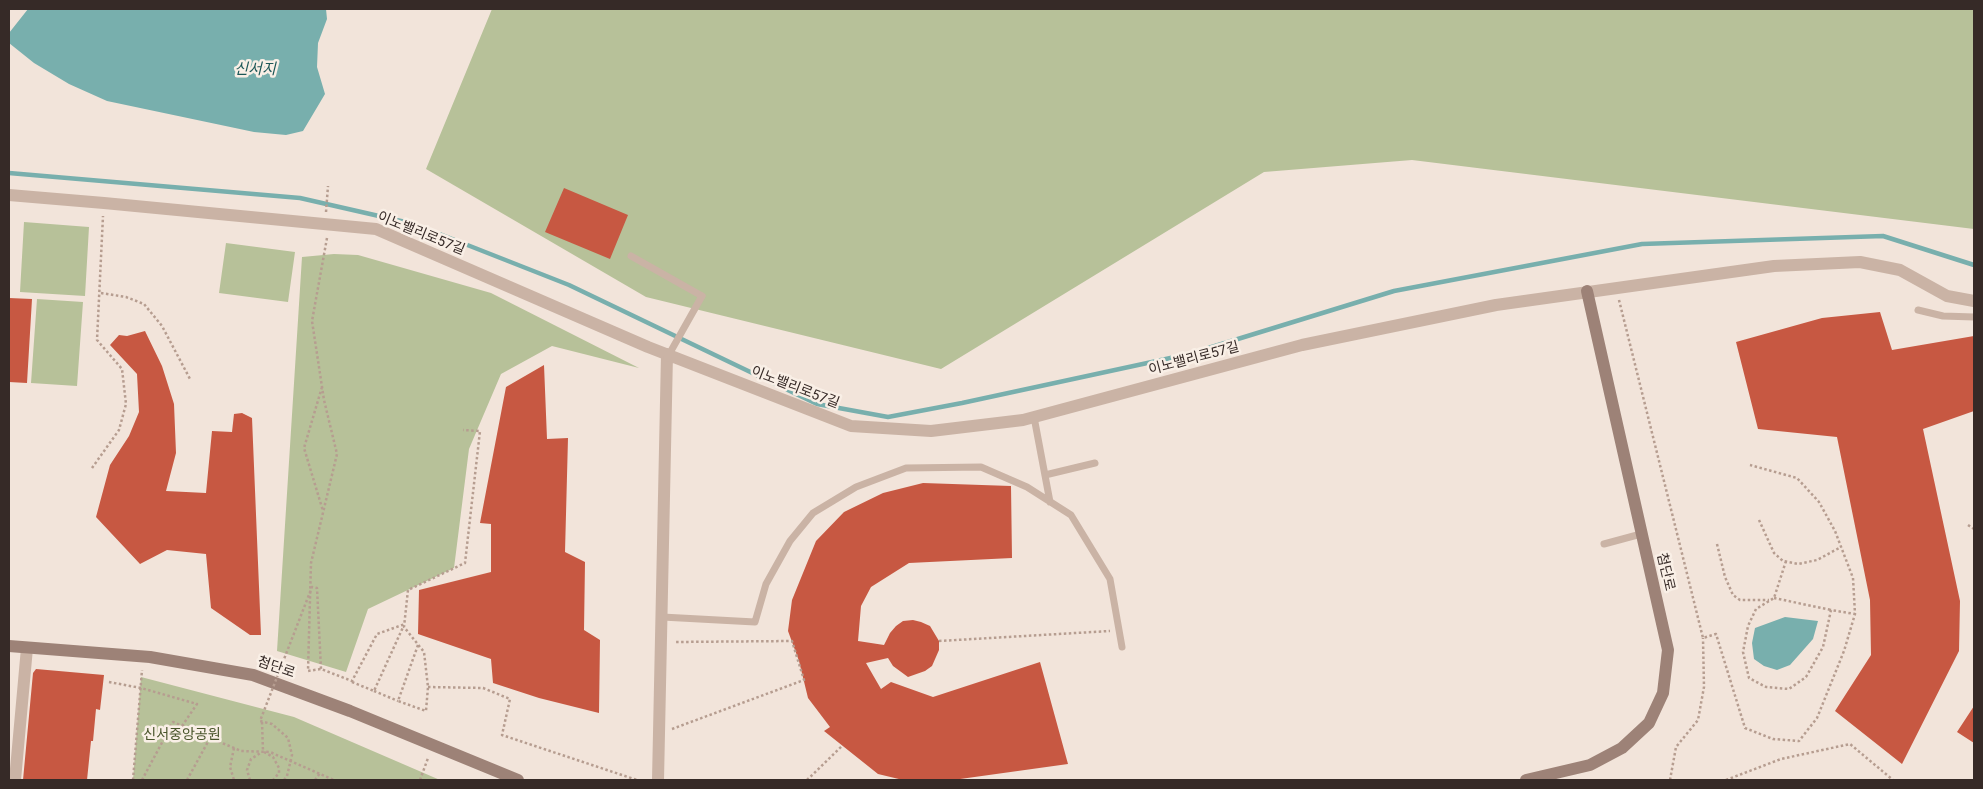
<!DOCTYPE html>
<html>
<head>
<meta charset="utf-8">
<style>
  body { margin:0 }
  #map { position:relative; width:1983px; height:789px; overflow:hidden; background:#f2e4da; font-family:Roboto,sans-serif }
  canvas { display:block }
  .frame { position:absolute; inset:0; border:10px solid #362a27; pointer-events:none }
</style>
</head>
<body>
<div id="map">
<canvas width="1983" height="789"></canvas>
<div class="frame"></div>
</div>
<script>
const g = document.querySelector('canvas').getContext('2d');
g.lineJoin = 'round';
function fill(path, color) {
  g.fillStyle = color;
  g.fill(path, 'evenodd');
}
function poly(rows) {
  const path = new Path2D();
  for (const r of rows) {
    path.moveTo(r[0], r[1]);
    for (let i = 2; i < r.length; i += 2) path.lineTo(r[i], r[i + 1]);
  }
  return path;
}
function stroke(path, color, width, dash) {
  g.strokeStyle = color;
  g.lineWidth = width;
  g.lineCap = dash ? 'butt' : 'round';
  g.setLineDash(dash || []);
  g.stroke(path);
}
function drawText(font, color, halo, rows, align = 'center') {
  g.font = font + ' Roboto,"Noto Sans KR",sans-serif';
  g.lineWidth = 5;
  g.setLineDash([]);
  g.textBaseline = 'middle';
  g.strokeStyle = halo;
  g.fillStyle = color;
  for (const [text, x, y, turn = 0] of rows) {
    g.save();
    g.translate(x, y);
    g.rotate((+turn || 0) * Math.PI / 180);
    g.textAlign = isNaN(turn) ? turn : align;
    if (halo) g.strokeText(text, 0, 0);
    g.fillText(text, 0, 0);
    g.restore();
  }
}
fill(poly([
  [492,9,1974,9,1974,229,1412,160,1264,172,941,369,646,297,426,169],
  [24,222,89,227,85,296,20,292],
  [226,243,295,252,288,302,219,293],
  [334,254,358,255,491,293,639,368,552,346,501,374,469,449,454,568,368,609,346,672,277,651,302,257],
  [37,299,83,302,77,386,31,383],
  [141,677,294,717,440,780,133,780]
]), '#b7c199');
fill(poly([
  [28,9,326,9,327,19,318,43,317,67,325,94,303,131,286,135,254,132,107,101,69,84,34,63,9,43,9,33],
  [1785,617,1818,621,1813,639,1790,665,1777,670,1764,666,1754,659,1752,643,1755,628]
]), '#78afad');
stroke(poly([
  [9,173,300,198,414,224,569,285,817,404,888,417,962,403,1189,354,1394,291,1642,244,1883,236,1974,265]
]), '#78afad', 4.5);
fill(poly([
  [564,188,628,215,610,259,545,232],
  [9,298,32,299,27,383,9,382],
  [1880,312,1892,350,1974,336,1974,411,1923,429,1960,601,1959,651,1902,764,1835,711,1871,655,1870,600,1837,437,1758,429,1736,342,1822,318],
  [145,331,162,366,174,404,176,453,166,491,206,493,212,431,232,432,234,414,242,413,252,418,261,635,250,635,211,608,206,554,167,550,140,564,96,517,110,465,129,436,139,412,137,374,110,345,119,335,127,336],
  [544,365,547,439,568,438,565,552,585,562,584,630,600,640,599,713,539,698,493,683,491,659,418,634,419,590,491,572,491,524,480,523,506,387],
  [923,483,1011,486,1012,558,909,563,871,587,861,606,858,641,884,645,890,633,896,626,903,621,913,620,921,622,930,626,939,641,939,650,932,666,925,671,908,677,893,666,888,658,866,663,881,689,891,682,933,697,1040,662,1068,764,953,780,903,780,878,774,824,731,830,727,808,698,799,661,788,631,792,600,816,541,844,512,883,493],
  [36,669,104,675,100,710,96,709,93,741,91,741,87,780,23,780,33,673],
  [1974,706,1974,743,1957,732]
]), '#c75842');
stroke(poly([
  [326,212,328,186],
  [327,238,312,321,324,400,337,454,311,563,308,671,321,669,352,681,377,634,405,624],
  [101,293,126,297,144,304,162,326,190,379],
  [1619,300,1703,638,1716,634,1745,728,1773,739,1799,741,1817,718,1844,651,1855,614,1853,578,1835,531,1819,502,1797,478,1750,465],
  [322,387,304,448,323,511],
  [92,468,119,430,126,404,122,369,97,340,103,216],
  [1759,520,1774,553,1783,561,1798,564,1817,560,1841,547],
  [1968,525,1974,529],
  [1717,544,1725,577,1733,595,1740,600,1769,600],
  [1786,561,1774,598,1756,609,1748,626,1743,652,1749,678,1766,687,1789,689,1806,677,1823,647,1831,610,1855,614],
  [1774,598,1831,610],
  [939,641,1110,631],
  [418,645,398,701,426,711,428,687,424,652,404,627,408,590,465,563,480,431,463,430],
  [109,682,141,688,197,704,182,726],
  [352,682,374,691,404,625],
  [428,687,483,688,510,699,502,735,637,780],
  [374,691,398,701],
  [262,722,263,751],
  [672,729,804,680,792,641,674,642],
  [234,748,230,767,234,780],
  [264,752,273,757,279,768,279,773,273,780],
  [133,780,142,670],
  [142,780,173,722,241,751,270,752,334,780],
  [187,780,210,738],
  [250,780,247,770,251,759,262,752],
  [315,780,320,773],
  [420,780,428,758],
  [807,780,842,746],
  [1670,780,1676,747,1698,720,1704,687,1703,638],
  [1726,780,1781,759,1850,744,1893,780]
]), '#b69d90', 2.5, [2.5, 2.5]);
stroke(poly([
  [631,256,702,296],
  [1918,310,1943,316,1974,317],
  [1034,417,1050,502],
  [1045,475,1095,463],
  [1604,544,1641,534],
  [662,617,755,622,766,584,790,541,813,513,856,487,906,468,981,467,1027,487,1071,515,1110,579,1122,647]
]), '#cab3a5', 7);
stroke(poly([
  [9,195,104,203,376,229,648,347,851,426,931,431,1023,420,1302,345,1496,305,1774,266,1860,262,1900,270,1947,296,1974,301],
  [15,780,27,648],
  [658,780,667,354]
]), '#cab3a5', 12);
stroke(poly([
  [9,646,150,657,253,675,350,711,518,780],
  [1526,780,1590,765,1622,748,1649,723,1663,693,1668,650,1587,291]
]), '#9d8277', 12);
stroke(poly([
  [284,780,287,776,292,755,288,738,272,724,260,721,312,587,317,588,321,669]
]), '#b69d90', 2.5, [2.5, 2.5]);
stroke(poly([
  [667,358,702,296]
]), '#cab3a5', 7);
drawText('14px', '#362a27', '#f9efe6', [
  ["이노밸리로57길",421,234,22],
  ["이노밸리로57길",1194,359,-15],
  ["이노밸리로57길",795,388,21],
  ["첨단로",1665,572,77],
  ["첨단로",276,668,19]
]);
drawText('14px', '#48542a', '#f9efe6', [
  ["신서중앙공원",182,735]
]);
drawText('italic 15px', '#1c5757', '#f9efe6', [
  ["신서지",255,70]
]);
</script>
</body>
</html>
